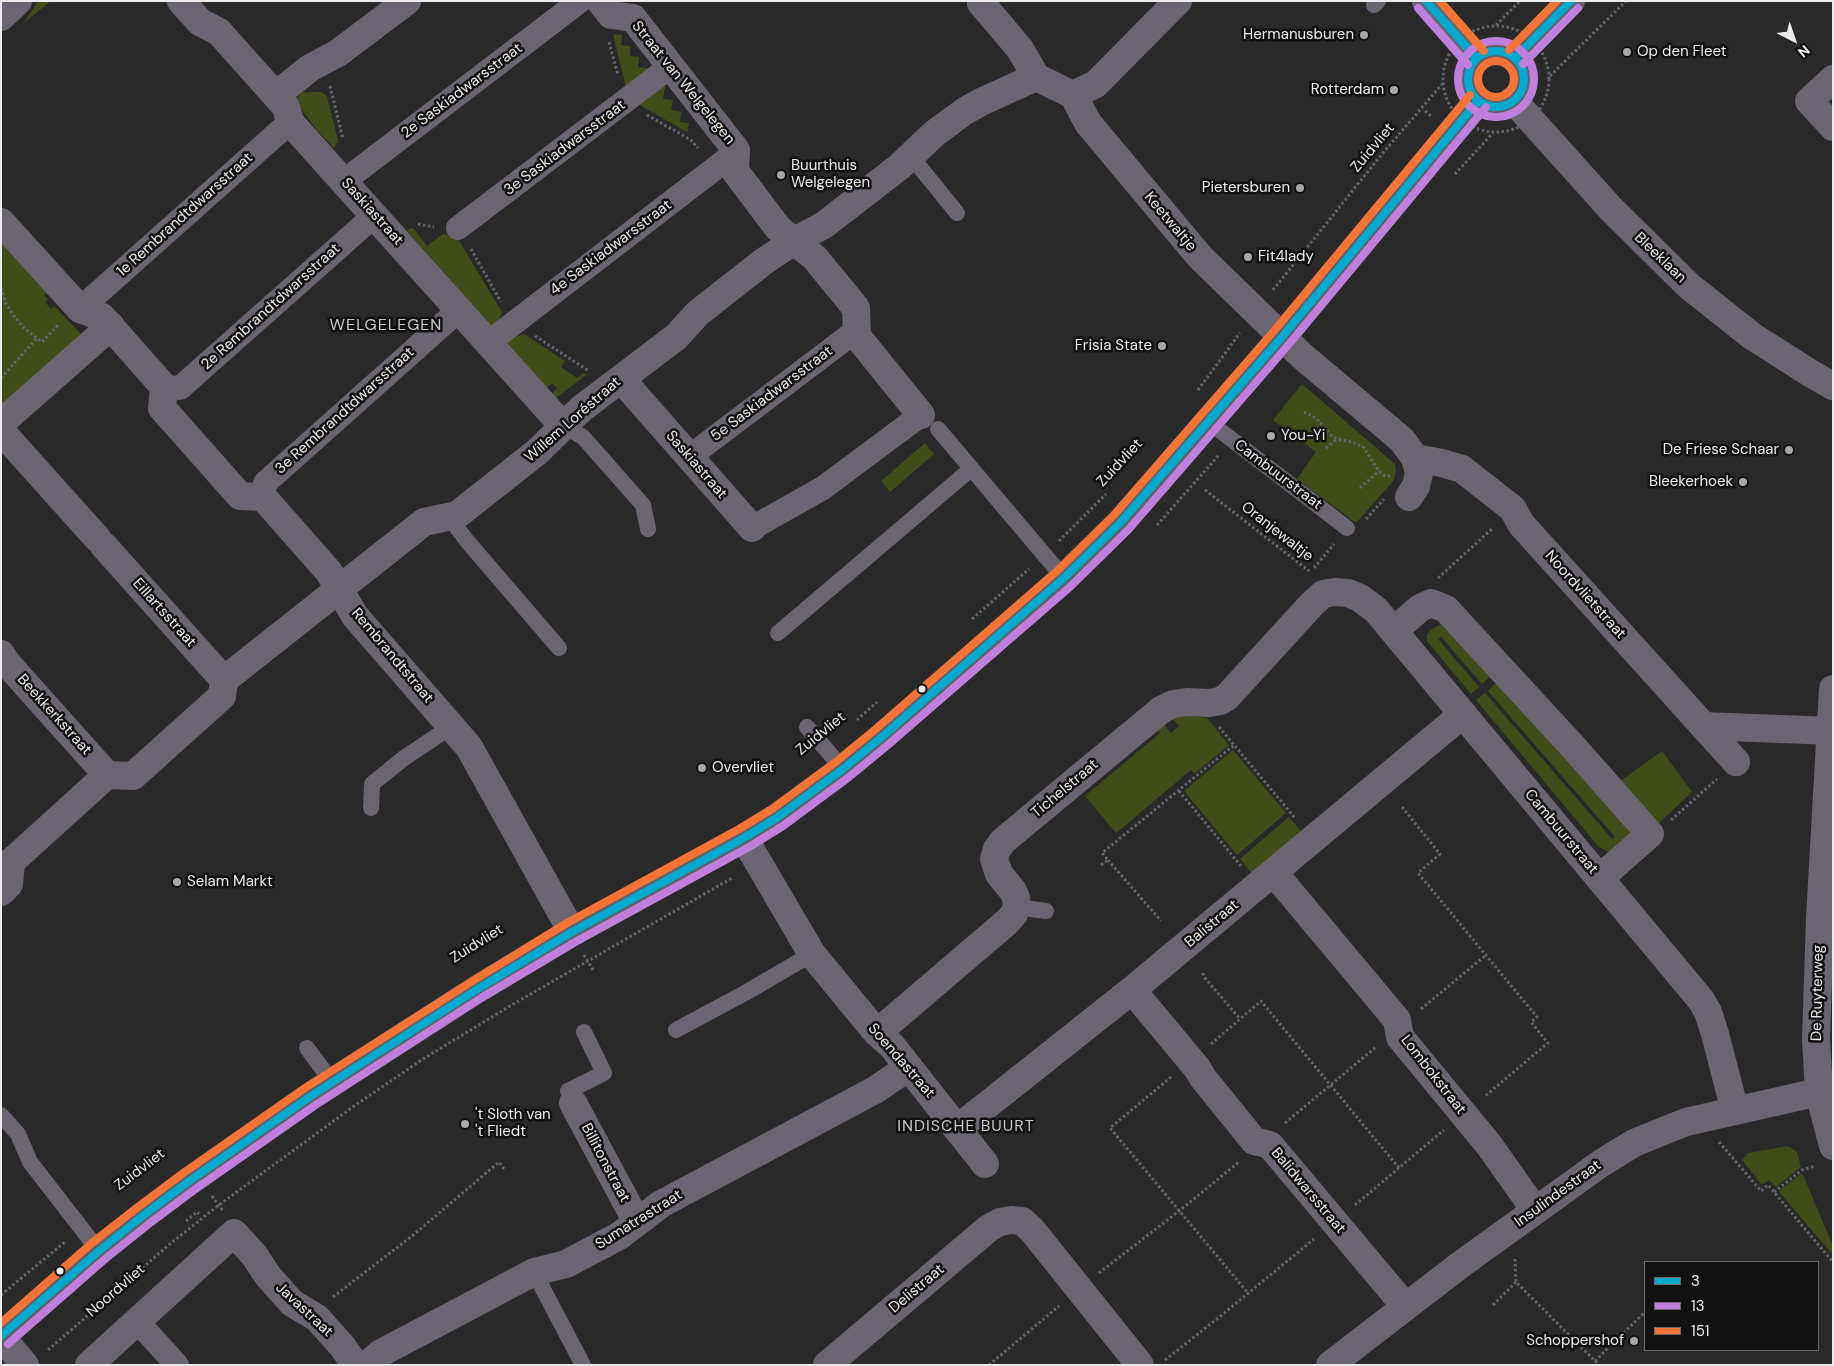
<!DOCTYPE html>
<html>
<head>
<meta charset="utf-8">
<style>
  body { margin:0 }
  #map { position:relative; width:1834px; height:1366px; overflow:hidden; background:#29292a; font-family:"DM Sans",sans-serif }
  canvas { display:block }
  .frame { position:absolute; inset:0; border:2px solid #edeced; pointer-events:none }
  .legend { position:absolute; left:1644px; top:1261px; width:175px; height:90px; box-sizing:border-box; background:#121112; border:1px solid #6a696a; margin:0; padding:6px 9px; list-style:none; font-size:15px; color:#edeced }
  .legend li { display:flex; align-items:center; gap:10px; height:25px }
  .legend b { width:25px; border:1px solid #6a696a }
  .north { position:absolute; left:1769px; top:15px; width:50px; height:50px; -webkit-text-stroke:4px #121112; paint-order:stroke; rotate:139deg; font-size:14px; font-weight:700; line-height:20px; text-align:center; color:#edeced }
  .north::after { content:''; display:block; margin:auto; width:18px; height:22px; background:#edeced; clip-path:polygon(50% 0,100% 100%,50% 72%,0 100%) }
</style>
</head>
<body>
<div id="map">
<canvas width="1834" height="1366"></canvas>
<div class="frame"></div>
<ul class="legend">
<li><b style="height:6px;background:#00a9ce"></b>3</li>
<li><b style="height:6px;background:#c07fdc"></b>13</li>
<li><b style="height:6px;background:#f57335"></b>151</li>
</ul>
<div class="north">N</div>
</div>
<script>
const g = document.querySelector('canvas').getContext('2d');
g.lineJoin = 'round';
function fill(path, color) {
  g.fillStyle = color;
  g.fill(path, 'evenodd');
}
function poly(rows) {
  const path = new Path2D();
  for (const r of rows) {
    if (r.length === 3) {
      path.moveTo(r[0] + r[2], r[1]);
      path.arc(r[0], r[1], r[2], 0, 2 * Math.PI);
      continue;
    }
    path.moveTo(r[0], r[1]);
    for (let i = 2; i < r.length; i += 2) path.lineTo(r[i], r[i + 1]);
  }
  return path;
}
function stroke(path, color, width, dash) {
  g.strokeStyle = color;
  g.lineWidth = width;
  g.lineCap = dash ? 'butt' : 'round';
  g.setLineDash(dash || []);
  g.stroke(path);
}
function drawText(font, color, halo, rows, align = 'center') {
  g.font = font + ' "DM Sans",sans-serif';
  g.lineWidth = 5;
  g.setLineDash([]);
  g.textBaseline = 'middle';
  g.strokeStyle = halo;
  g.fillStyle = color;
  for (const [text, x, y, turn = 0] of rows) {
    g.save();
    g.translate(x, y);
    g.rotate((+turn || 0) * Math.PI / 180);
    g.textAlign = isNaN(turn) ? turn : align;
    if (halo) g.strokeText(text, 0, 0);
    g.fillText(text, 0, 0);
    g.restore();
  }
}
fill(poly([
  [38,1,51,1,22,24,28,17],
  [613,34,622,35,621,45,630,46,630,56,639,57,638,67,655,69,627,91],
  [666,81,663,99,673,100,671,110,681,112,680,122,689,123,687,132,636,103],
  [302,92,321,92,327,96,338,141,334,148,316,129,298,104,296,99],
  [410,228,414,229,427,246,443,234,453,236,458,239,502,312,499,320,492,326,407,231],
  [1,233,51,289,44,295,48,300,45,302,51,309,54,306,83,336,1,409],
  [524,334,565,361,561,367,577,378,584,373,586,375,556,398,552,394,557,388,552,383,547,388,505,341],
  [1302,384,1395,464,1396,470,1394,480,1356,523,1297,479,1316,452,1273,420],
  [925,443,934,454,890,492,881,481],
  [1440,625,1443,626,1491,676,1482,684,1441,637,1438,639,1479,687,1471,694,1427,641,1427,634,1432,629],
  [1496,683,1615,814,1630,832,1629,837,1609,852,1599,847,1476,700,1485,693,1612,839,1615,837,1488,691],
  [1179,715,1207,718,1229,745,1194,774,1191,770,1116,833,1085,796,1160,733,1157,729,1163,724,1171,733,1179,726,1172,718],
  [1233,750,1286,813,1237,855,1184,791],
  [1662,751,1692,792,1658,824,1615,785],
  [1289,817,1304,835,1254,876,1240,859],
  [1788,1146,1797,1152,1801,1167,1776,1187,1769,1180,1763,1184,1761,1184,1742,1160,1748,1153],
  [1801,1174,1803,1175,1833,1246,1832,1254,1780,1193,1780,1190]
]), '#414d18');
stroke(poly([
  [1496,25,1520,1],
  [1496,79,53],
  [609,42,618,75],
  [1550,76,1626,1],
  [330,86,343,139],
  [1425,111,1431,116],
  [647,115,691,140,698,148],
  [1455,174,1493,133],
  [418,224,434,227],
  [471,249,501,302],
  [1,288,6,304,14,316,23,327,42,342,59,324],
  [1273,290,1382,154,1444,82],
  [535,336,589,371],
  [1,378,37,338],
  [1198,390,1240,333],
  [1304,412,1316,418,1331,435,1337,439,1352,442,1363,447,1379,471,1385,476,1391,476],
  [1326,448,1337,439],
  [1360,488,1379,471],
  [1205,490,1309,571],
  [1366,519,1384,499],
  [1157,525,1219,455],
  [1059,541,1106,494],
  [1314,568,1334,544],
  [1438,578,1493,528],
  [972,619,1029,569],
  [857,720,877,702],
  [1219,727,1295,818],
  [1179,791,1241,866],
  [1402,807,1440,854,1418,873,1537,1017,1531,1022,1548,1043,1484,1097],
  [1671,820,1717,779],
  [1108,860,1161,921],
  [1101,865,1108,860,1102,853,1234,745],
  [584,955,593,970],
  [1203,973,1204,977,1240,1019],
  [1421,1009,1486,955],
  [1211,1044,1261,1001,1399,1168],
  [1171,1077,1110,1128,1248,1293],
  [1285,1123,1376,1047],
  [1719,1142,1761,1191,1768,1185,1833,1262],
  [1774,1192,1802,1170,1815,1166],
  [212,1196,223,1211],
  [1355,1205,1444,1130],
  [186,1221,197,1212,199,1214],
  [1515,1259,1516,1282,1599,1365],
  [1099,1273,1179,1211,1239,1162],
  [1,1295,66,1241],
  [333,1297,412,1236,499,1162,505,1170],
  [1493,1305,1516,1282],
  [48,1350,171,1243,219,1205,354,1106,423,1059,515,1003,732,878],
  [1165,1360,1217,1319,1314,1239],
  [1595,1361,1645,1312],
  [989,1365,1059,1306]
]), '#656269', 3, [2.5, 2.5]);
stroke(poly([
  [1374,5,1378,1],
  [910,155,957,213],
  [1209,422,1347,528],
  [563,426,583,437,643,505,648,529],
  [938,429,1064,578],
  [449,517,467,541,559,648],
  [778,633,971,469],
  [807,727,843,769],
  [371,808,372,784,404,758,452,726],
  [1017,907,1046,911],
  [676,1030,745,993,812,954],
  [307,1048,332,1082],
  [573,1103,568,1091,604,1073,584,1032],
  [1,1115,18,1134,30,1162,99,1251],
  [534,1272,583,1365]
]), '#6a6570', 16);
stroke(poly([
  [344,181,580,1],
  [458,228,671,66],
  [80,309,290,122],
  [488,343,718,166,726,160,736,161],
  [164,387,180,388,375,215],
  [689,457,849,336,857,336],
  [263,497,265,483,459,310],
  [752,528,823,488,921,415],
  [137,1321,177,1365]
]), '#6a6570', 24);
stroke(poly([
  [181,1,200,22,219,32,286,107,290,122,563,426],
  [600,1,611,15,633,18,736,150,735,171,778,228,815,258,856,308,857,336,921,415],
  [981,3,1020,49,1036,77],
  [1,17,18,1],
  [1833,79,1809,101,1833,127],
  [276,95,310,68,338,53,407,1],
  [1073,95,1088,123,1200,257,1302,356,1402,440,1415,458,1442,463,1462,469,1513,509,1521,524,1736,762],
  [1,222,80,309,102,317,164,387,162,408,240,496,263,497,329,572,355,616,469,747,572,932],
  [621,379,752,528],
  [1,423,111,326],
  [1,431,97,538],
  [1409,497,1416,486,1419,473,1415,458],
  [104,546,224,680],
  [1394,631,1420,608,1431,603,1446,609,1575,749,1650,834,1600,878],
  [1,654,6,662,107,775],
  [1833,689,1820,918,1816,1039,1819,1092,1833,1146],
  [1703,726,1833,731],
  [744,838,812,954,877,1033,892,1046,985,1164],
  [1274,873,1397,1020,1400,1037,1489,1145,1535,1210],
  [1,892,9,884,11,862,107,775,133,776,222,696,224,680,424,522,457,515,537,452,581,409,676,337,698,313,763,262,794,241,824,225,899,167,935,133,965,111,981,102,1036,77,1073,95,1096,84,1178,1],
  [1132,990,1197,1068,1203,1078,1254,1141,1270,1145,1405,1306],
  [877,1033,1008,921,1014,914,1017,907,1016,898,1013,891,999,874,994,859,997,849,1003,841,1161,710,1173,704,1187,702,1209,703,1220,701,1227,697,1312,604,1323,594,1335,592,1348,593,1360,598,1376,610,1701,1000,1708,1012,1715,1034,1735,1111],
  [573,1103,637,1222],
  [957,1129,1132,990,1463,714],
  [1,1337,25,1365],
  [89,1365,234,1233,254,1255,268,1276,292,1303,317,1318,343,1347,355,1365],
  [367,1365,381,1353,534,1272,566,1264,619,1236,661,1204,875,1090,909,1067],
  [827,1365,989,1228,1000,1222,1011,1220,1022,1221,1032,1230,1140,1365],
  [1330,1365,1460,1265,1600,1164,1634,1143,1686,1122,1819,1092]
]), '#6a6570', 28);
stroke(poly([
  [1426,1,1476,58],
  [1513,100,1611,209,1689,286,1752,336,1810,373,1833,386]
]), '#6a6570', 28);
stroke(poly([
  [1496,79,28],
  [1516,57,1571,1],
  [1,1336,99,1251,144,1215,188,1182,311,1096,476,990,572,932,744,838,778,817,843,769,883,736,1064,578,1121,522,1282,337,1478,101]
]), '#635f67', 28);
stroke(poly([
  [1426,1,1476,58],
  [1496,79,28],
  [1516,57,1571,1],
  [1,1336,99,1251,144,1215,188,1182,311,1096,476,990,572,932,744,838,778,817,843,769,883,736,1064,578,1121,522,1282,337,1478,101]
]), '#00a9ce', 8);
stroke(poly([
  [1418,8,1468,65],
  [1496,79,38],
  [1523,64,1578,8],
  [8,1344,105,1259,150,1223,194,1190,317,1104,481,998,577,941,749,847,783,826,849,777,889,744,1071,586,1129,529,1290,343,1486,107]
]), '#c07fdc', 8);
stroke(poly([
  [1440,1,1484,51],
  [1509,50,1557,1],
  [1496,79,18],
  [1,1323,92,1243,138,1207,182,1174,305,1088,471,982,567,923,739,829,772,809,837,761,877,728,1057,571,1114,515,1274,331,1470,95]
]), '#f57335', 8);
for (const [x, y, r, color] of [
  [1364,35,5,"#a8a8a9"],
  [1627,52,5,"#a8a8a9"],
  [1394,90,5,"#a8a8a9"],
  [781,175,5,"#a8a8a9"],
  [1300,188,5,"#a8a8a9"],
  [1248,257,5,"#a8a8a9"],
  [1162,346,5,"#a8a8a9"],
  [1271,436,5,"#a8a8a9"],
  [1789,450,5,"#a8a8a9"],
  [1743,482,5,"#a8a8a9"],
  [922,689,4.5,"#edeced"],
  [702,768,5,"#a8a8a9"],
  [177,882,5,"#a8a8a9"],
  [465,1124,5,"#a8a8a9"],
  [60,1271,4.5,"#edeced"],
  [1634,1341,5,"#a8a8a9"]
]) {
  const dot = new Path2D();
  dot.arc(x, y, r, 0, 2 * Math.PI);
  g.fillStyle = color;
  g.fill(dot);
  stroke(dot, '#121112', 2);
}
drawText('15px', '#edeced', '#121112', [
  ["Hermanusburen",1354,35],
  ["Op den Fleet",1637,52,"left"],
  ["Rotterdam",1384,90],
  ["Buurthuis",791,166,"left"],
  ["Welgelegen",791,183,"left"],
  ["Pietersburen",1290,188],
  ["Fit4lady",1258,257,"left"],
  ["Frisia State",1152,346],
  ["You-Yi",1281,436,"left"],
  ["De Friese Schaar",1779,450],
  ["Bleekerhoek",1733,482],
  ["Overvliet",712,768,"left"],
  ["Selam Markt",187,882,"left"],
  ["'t Sloth van",475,1115,"left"],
  ["'t Fliedt",475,1132,"left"],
  ["Schoppershof",1624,1341]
], 'right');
drawText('15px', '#edeced', '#121112', [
  ["Straat van Welgelegen",683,83,51],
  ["2e Saskiadwarsstraat",462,91,-37],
  ["3e Saskiadwarsstraat",565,148,-37],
  ["Zuidvliet",1373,148,-50],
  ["Saskiastraat",372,212,48],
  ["1e Rembrandtdwarsstraat",185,215,-42],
  ["Keetwaltje",1170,222,50],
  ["4e Saskiadwarsstraat",611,248,-37],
  ["Bleeklaan",1660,258,44],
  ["2e Rembrandtdwarsstraat",271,307,-42],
  ["5e Saskiadwarsstraat",772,394,-37],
  ["3e Rembrandtdwarsstraat",345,411,-42],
  ["Willem Loréstraat",573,420,-41],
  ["Zuidvliet",1120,463,-47],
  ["Saskiastraat",696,465,49],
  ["Cambuurstraat",1278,475,37],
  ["Oranjewaltje",1277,532,38],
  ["Noordvlietstraat",1585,595,48],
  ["Eillartsstraat",164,613,48],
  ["Rembrandtstraat",392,656,50],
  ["Beekkerkstraat",54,715,48],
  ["Zuidvliet",821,734,-39],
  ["Tichelstraat",1065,789,-40],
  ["Cambuurstraat",1561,832,50],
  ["Balistraat",1212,924,-40],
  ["Zuidvliet",477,944,-32],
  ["De Ruyterweg",1818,993,-89],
  ["Soendastraat",901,1061,49],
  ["Lombokstraat",1433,1075,52],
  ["Billitonstraat",605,1163,62],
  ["Zuidvliet",140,1170,-37],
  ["Balidwarsstraat",1308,1191,50],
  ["Insulindestraat",1558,1194,-36],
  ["Sumatrastraat",639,1220,-32],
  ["Delistraat",917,1289,-40],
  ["Noordvliet",116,1291,-41],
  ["Javastraat",304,1310,43]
]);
g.letterSpacing = '1px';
drawText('16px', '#c9c8cb', '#121112', [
  ["WELGELEGEN",386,326],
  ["INDISCHE BUURT",966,1127]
]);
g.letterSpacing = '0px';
</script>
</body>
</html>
